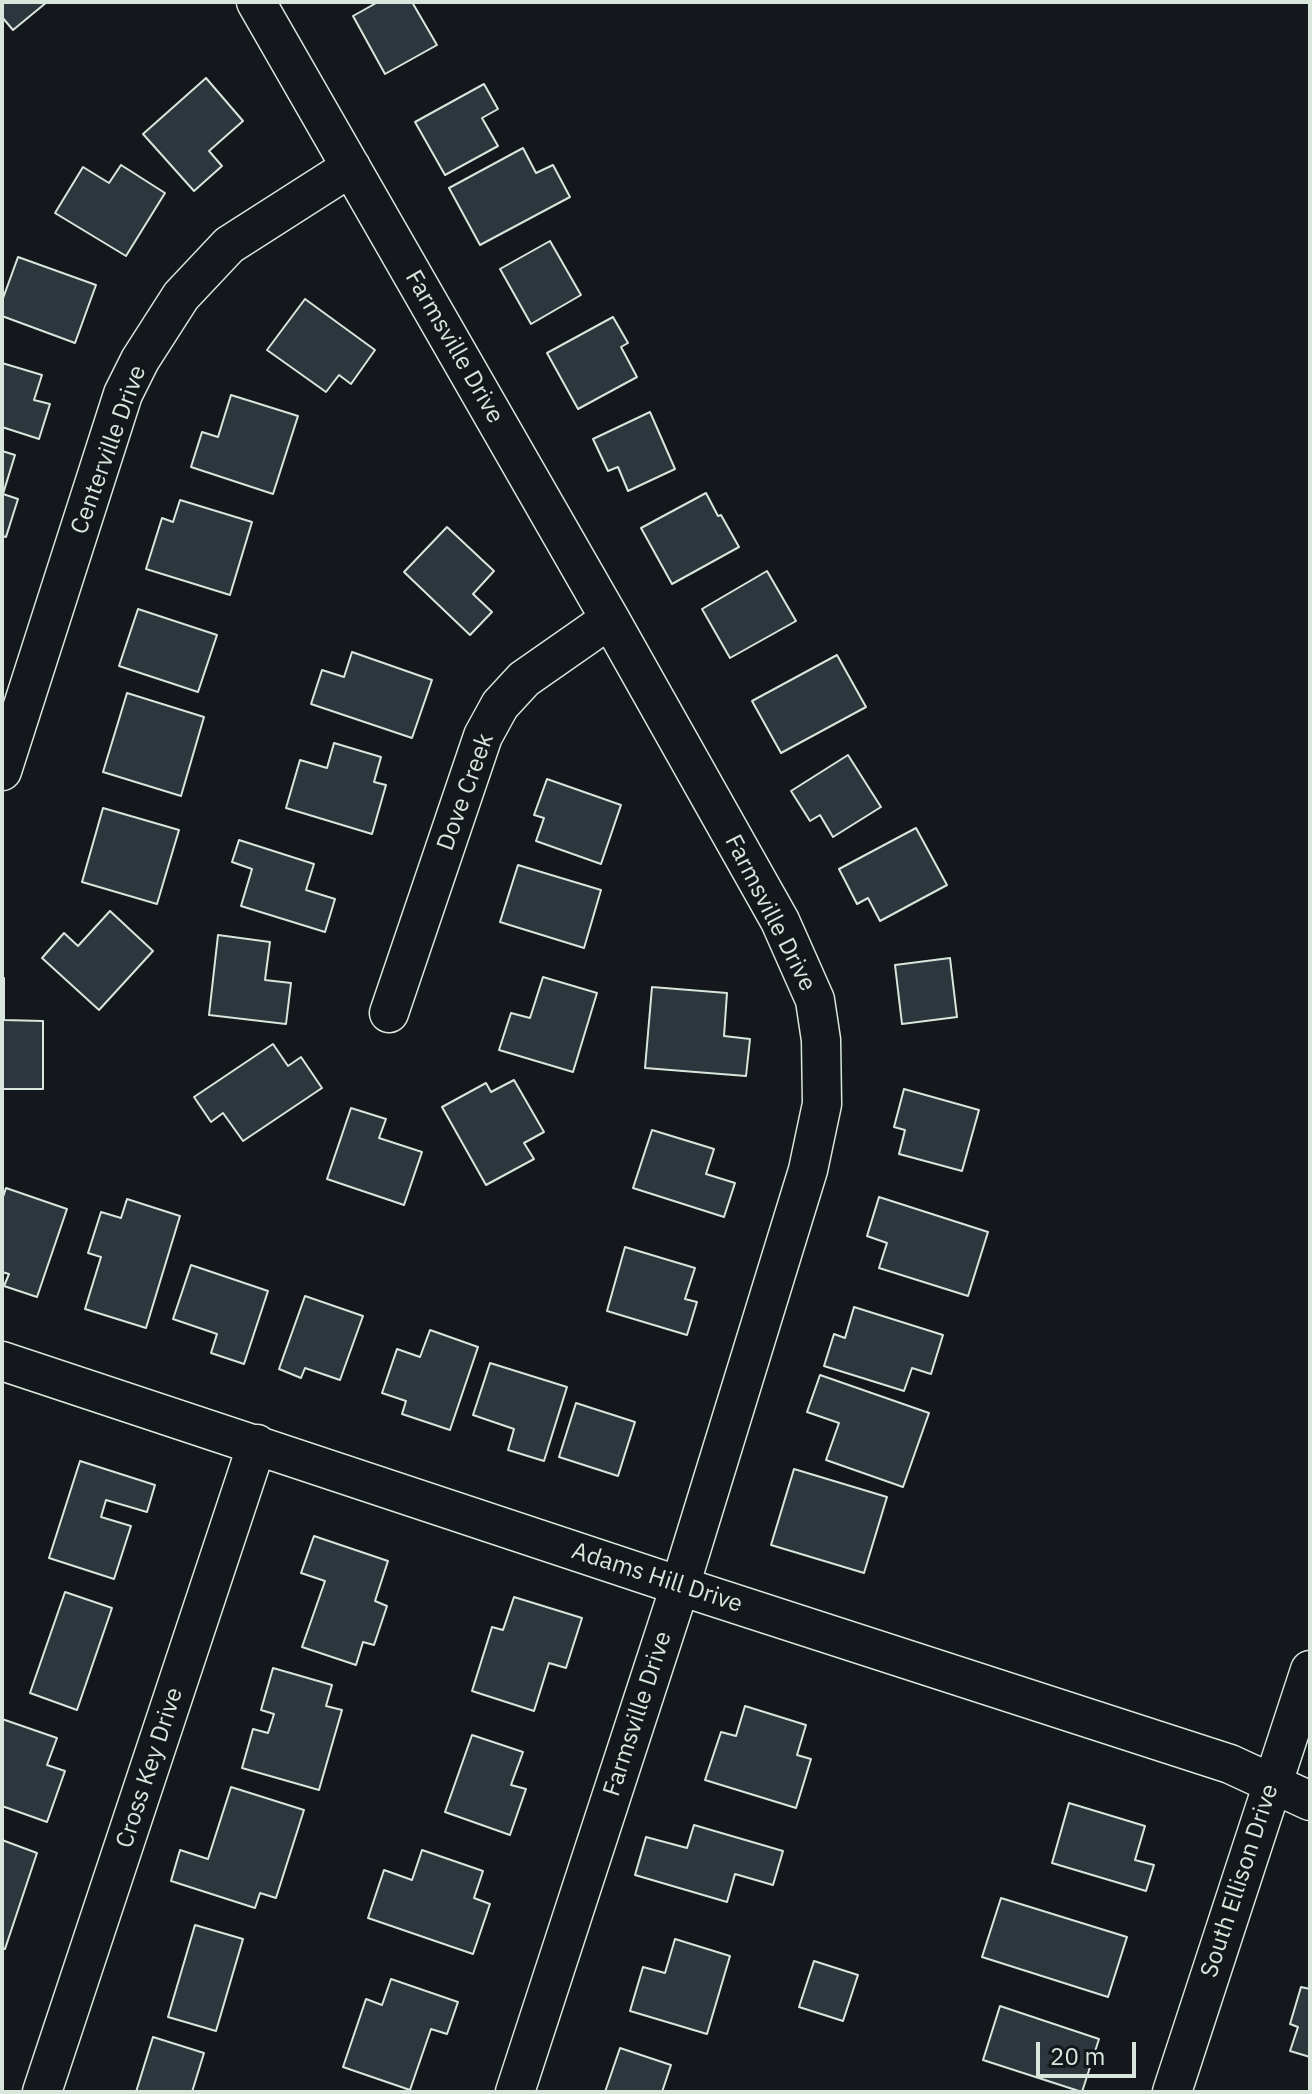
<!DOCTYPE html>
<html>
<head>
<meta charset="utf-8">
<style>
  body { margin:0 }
  #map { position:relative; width:1312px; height:2094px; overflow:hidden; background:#14181c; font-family:"IBM Plex Sans",sans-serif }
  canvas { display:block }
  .frame { position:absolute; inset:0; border:4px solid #d8e6dc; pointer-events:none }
  .scale { position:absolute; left:1036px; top:2042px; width:100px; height:36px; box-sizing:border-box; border:4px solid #d8e6dc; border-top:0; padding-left:10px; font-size:24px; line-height:28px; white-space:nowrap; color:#d8e6dc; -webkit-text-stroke:6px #14181c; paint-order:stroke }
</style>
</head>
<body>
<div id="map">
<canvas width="1312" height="2094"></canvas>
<div class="frame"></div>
<div class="scale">20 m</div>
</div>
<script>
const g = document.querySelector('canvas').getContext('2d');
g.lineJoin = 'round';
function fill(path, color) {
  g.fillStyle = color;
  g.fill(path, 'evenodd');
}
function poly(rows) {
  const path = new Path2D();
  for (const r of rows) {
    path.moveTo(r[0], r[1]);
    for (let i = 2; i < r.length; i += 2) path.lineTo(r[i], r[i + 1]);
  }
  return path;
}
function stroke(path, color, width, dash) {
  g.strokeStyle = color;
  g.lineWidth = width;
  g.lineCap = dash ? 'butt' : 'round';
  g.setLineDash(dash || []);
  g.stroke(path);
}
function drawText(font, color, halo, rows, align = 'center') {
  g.font = font + ' "IBM Plex Sans",sans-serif';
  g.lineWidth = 6;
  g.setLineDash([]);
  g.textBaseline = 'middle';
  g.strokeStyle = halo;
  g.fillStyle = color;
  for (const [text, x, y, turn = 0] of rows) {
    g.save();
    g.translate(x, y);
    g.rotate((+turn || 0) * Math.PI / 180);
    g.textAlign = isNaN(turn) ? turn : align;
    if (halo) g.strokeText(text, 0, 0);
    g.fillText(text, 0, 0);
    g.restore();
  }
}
const building = poly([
  [2,2,47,2,13,30,2,17,2,2],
  [378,2,412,2,437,45,385,74,353,16,378,2],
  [206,78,243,121,209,151,222,166,194,191,143,134,206,78],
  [484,84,498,109,482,118,498,146,445,175,415,122,484,84],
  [523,148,536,173,553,165,570,197,480,245,449,188,523,148],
  [121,165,165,193,126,256,55,213,83,167,109,183,121,165],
  [550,241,581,295,531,324,500,269,550,241],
  [18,257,96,285,75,343,2,316,2,301,18,257],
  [305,299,375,350,351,384,339,375,326,392,267,350,305,299],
  [613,317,628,343,621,347,637,377,578,409,547,353,613,317],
  [2,363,42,375,34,400,50,404,39,439,2,427,2,363],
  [231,395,298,416,273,494,191,467,202,432,218,437,231,395],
  [650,412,675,469,628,491,618,467,608,471,593,439,650,412],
  [2,451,15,455,3,494,18,499,6,537,2,536,2,451],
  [706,493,718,516,721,515,739,547,672,584,641,528,706,493],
  [180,500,252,522,230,595,146,569,162,518,173,522,180,500],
  [447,527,494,571,473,594,492,612,470,635,404,572,447,527],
  [767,571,796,621,730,658,702,609,767,571],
  [138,609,217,635,198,692,119,666,138,609],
  [352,652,432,680,412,738,311,704,322,670,344,677,352,652],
  [837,655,866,707,781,753,752,701,837,655],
  [127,693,204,717,181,796,103,772,127,693],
  [334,743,381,757,374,782,386,785,372,834,286,808,300,760,327,768,334,743],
  [848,755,881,807,833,837,820,815,810,821,791,791,848,755],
  [547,779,621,805,601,864,536,841,544,818,534,815,547,779],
  [103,808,179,830,157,904,82,882,103,808],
  [916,828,947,885,880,921,868,898,857,904,839,869,916,828],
  [239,840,314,864,306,890,335,899,325,932,241,906,252,869,232,862,239,840],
  [518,865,601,890,584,948,500,922,518,865],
  [110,911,153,951,99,1010,42,958,64,933,78,946,110,911],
  [218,935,270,942,265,980,291,983,286,1024,209,1015,218,935],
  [950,958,957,1017,902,1024,895,965,950,958],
  [543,977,597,993,573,1072,499,1050,511,1013,530,1018,543,977],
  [2,978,4,978,4,1020,43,1021,43,1089,2,1089,2,978],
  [652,987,727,993,724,1036,750,1039,746,1076,645,1068,652,987],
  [273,1044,288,1066,301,1057,322,1088,243,1141,223,1113,211,1122,194,1097,273,1044],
  [514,1080,544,1132,524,1143,534,1159,486,1185,442,1107,486,1083,491,1092,514,1080],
  [904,1089,979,1110,962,1171,899,1154,905,1130,894,1127,904,1089],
  [351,1108,386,1119,379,1138,422,1152,404,1205,327,1179,351,1108],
  [652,1130,714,1149,706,1174,735,1183,724,1217,633,1188,652,1130],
  [6,1188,67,1209,37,1297,4,1286,9,1274,2,1272,2,1200,6,1188],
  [879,1197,988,1232,968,1296,879,1268,887,1243,867,1236,879,1197],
  [127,1199,180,1216,146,1328,85,1309,101,1257,88,1253,101,1212,121,1218,127,1199],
  [625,1247,695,1268,685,1299,697,1302,687,1335,607,1311,625,1247],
  [191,1265,268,1291,244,1364,211,1353,217,1334,173,1319,191,1265],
  [305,1296,363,1316,340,1380,305,1368,301,1378,279,1369,305,1296],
  [854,1307,943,1335,931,1374,912,1368,904,1391,824,1366,834,1334,845,1338,854,1307],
  [430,1330,478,1347,450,1430,402,1414,406,1401,382,1393,397,1349,420,1357,430,1330],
  [490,1363,567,1387,544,1461,508,1450,514,1429,473,1415,490,1363],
  [820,1375,929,1413,903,1487,826,1460,839,1423,807,1412,820,1375],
  [576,1403,635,1422,618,1476,559,1457,576,1403],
  [80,1461,155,1485,147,1512,106,1500,101,1517,131,1526,114,1579,49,1558,80,1461],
  [794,1469,887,1497,864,1573,771,1545,794,1469],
  [314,1536,388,1561,375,1601,387,1606,374,1645,363,1642,356,1665,302,1647,325,1581,301,1573,314,1536],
  [65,1592,112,1608,77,1710,30,1693,65,1592],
  [514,1597,582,1618,566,1668,549,1663,534,1711,472,1691,492,1627,503,1630,514,1597],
  [273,1668,332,1685,326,1706,342,1710,319,1790,242,1768,253,1729,268,1733,274,1714,261,1710,273,1668],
  [745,1706,806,1725,797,1755,811,1759,796,1808,705,1780,721,1732,736,1736,745,1706],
  [2,1719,57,1738,47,1765,65,1771,47,1822,2,1806,2,1719],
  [472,1735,523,1752,511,1785,526,1789,510,1835,445,1812,472,1735],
  [231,1787,304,1810,276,1898,260,1893,255,1908,171,1881,180,1850,208,1859,231,1787],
  [1069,1803,1145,1826,1135,1860,1154,1865,1146,1891,1052,1863,1069,1803],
  [694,1825,783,1851,773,1885,735,1874,727,1902,635,1875,646,1837,687,1848,694,1825],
  [2,1840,37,1853,5,1949,2,1948,2,1840],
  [422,1850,483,1871,474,1898,490,1904,473,1954,368,1918,384,1870,412,1880,422,1850],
  [1001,1898,1127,1937,1108,1997,982,1957,1001,1898],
  [195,1925,243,1939,216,2031,168,2017,195,1925],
  [675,1939,730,1956,707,2034,630,2011,643,1967,665,1973,675,1939],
  [814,1961,858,1975,843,2021,799,2007,814,1961],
  [391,1979,458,2002,447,2034,431,2029,410,2090,343,2067,366,1999,382,2005,391,1979],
  [1301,1987,1310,1989,1310,2057,1290,2051,1298,2027,1290,2024,1301,1987],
  [1000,2006,1099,2039,1082,2092,983,2060,1000,2006],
  [153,2037,204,2053,192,2092,136,2092,153,2037],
  [620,2048,671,2065,662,2092,605,2092,620,2048]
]);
fill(building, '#2c363c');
stroke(building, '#d8e6dc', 2);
const minor = poly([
  [256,2,610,619,780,921,815,1000,821,1040,822,1104,808,1170,680,1586,515,2092],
  [2,771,123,394,140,360,181,296,229,245,351,167],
  [389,1013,483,736,500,705,524,679,610,619],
  [2,1361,680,1586,1230,1764,1310,1801],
  [42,2092,257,1444],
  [1172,2092,1310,1670]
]);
stroke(minor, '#d8e6dc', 41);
stroke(minor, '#14181c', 38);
drawText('24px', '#d8e6dc', '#14181c', [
  ["Farmsville Drive",454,347,60],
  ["Centerville Drive",109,450,-70],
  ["Dove Creek",466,792,-70],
  ["Farmsville Drive",770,913,63],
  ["Adams Hill Drive",657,1578,18],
  ["Farmsville Drive",638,1714,-72],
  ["Cross Key Drive",150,1768,-72],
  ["South Ellison Drive",1240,1881,-72]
]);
</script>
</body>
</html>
